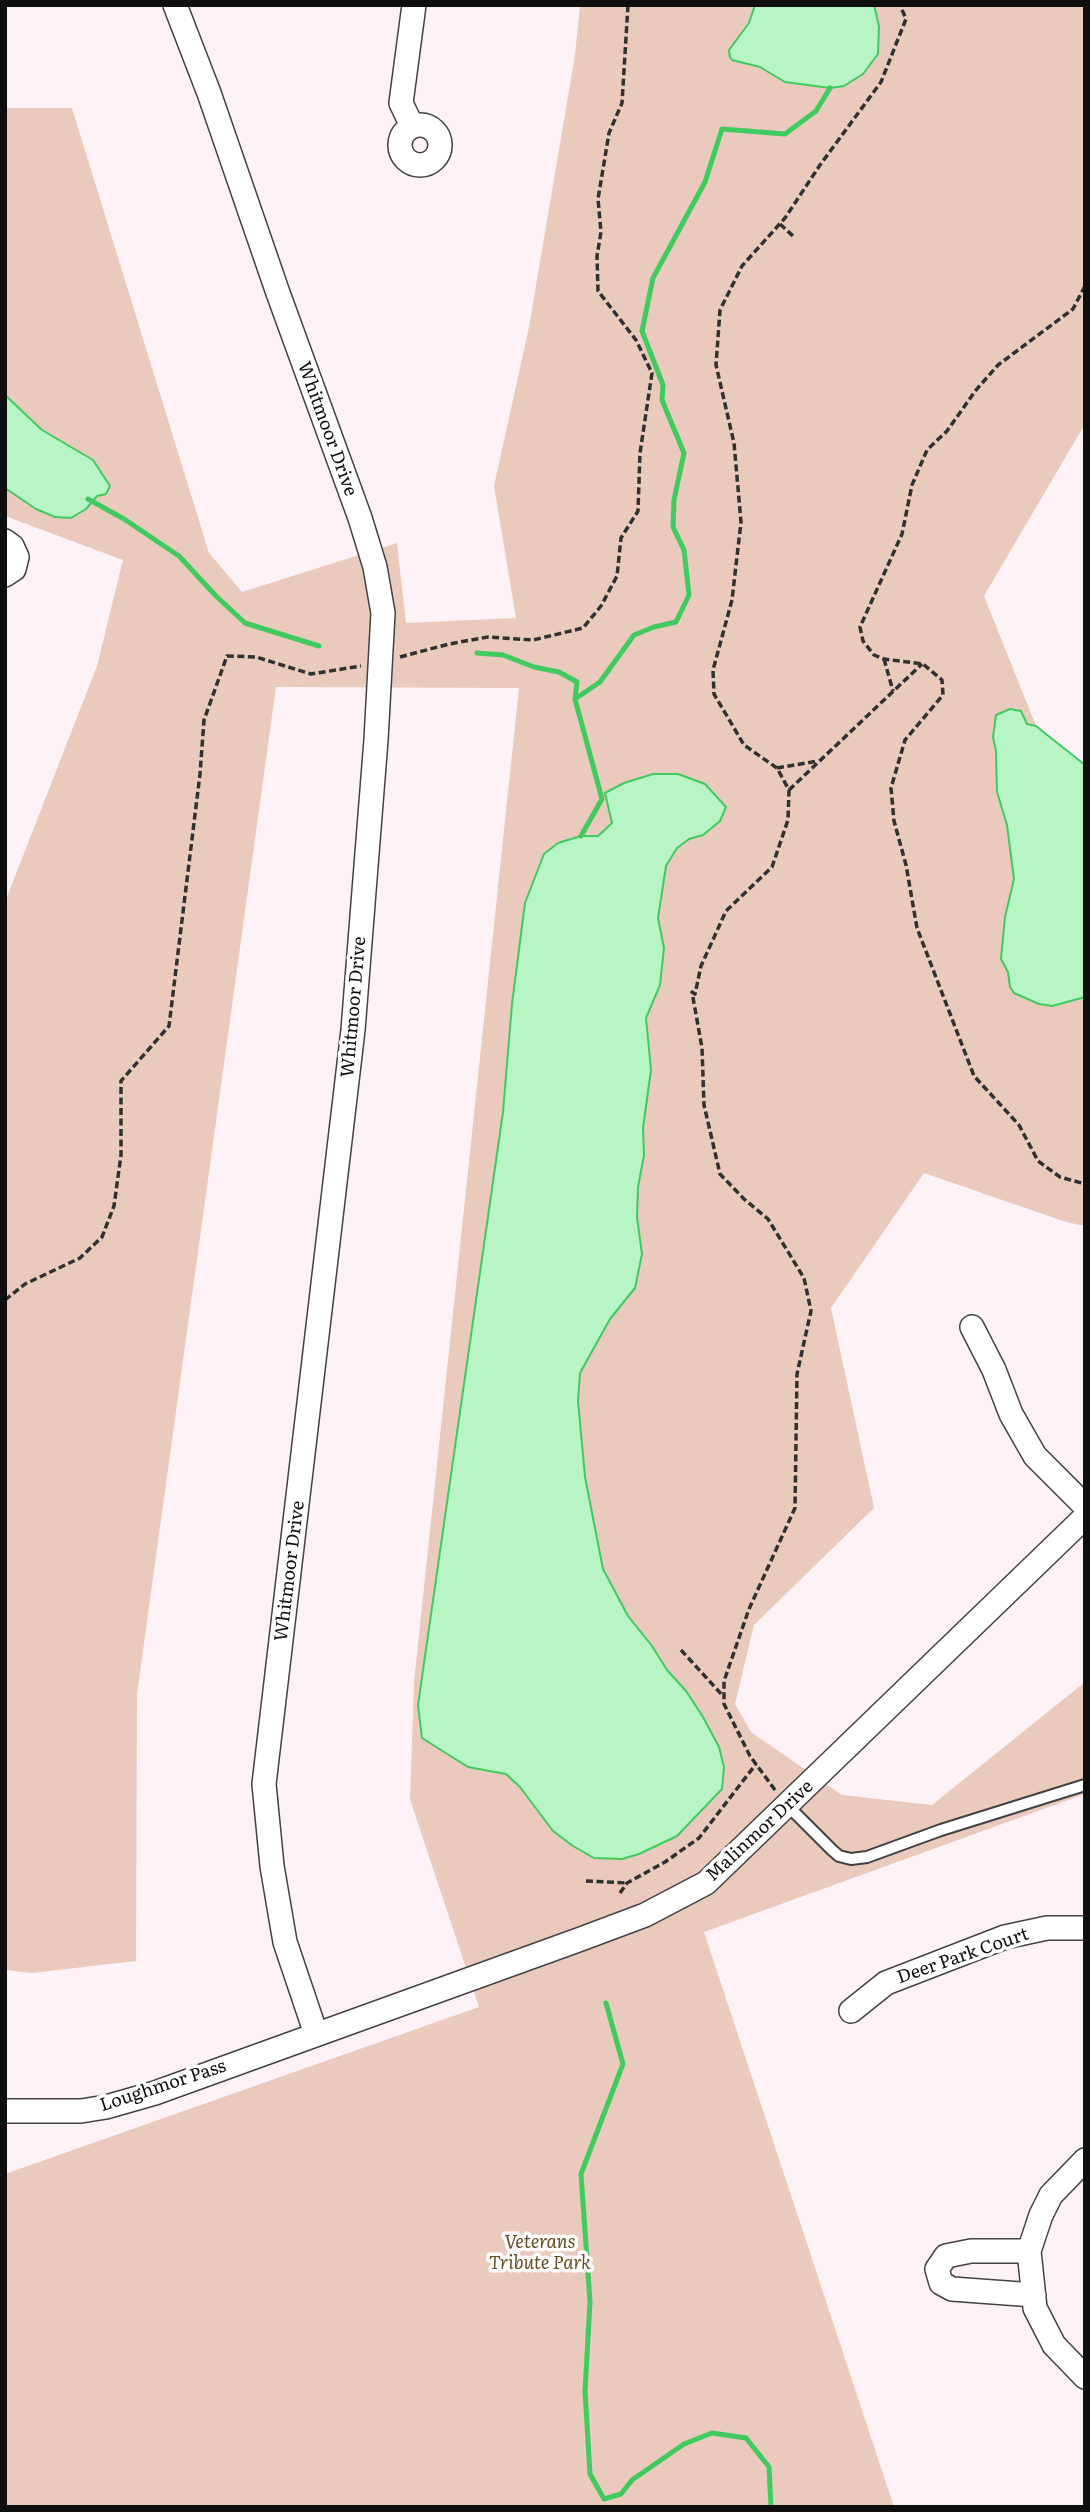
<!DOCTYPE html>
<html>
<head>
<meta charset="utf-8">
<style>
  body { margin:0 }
  #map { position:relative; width:1090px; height:2512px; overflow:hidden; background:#fff2f7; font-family:Literata,serif }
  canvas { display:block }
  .frame { position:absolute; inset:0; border:7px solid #0f0f0f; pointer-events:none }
</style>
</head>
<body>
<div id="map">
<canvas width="1090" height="2512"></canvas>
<div class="frame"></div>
</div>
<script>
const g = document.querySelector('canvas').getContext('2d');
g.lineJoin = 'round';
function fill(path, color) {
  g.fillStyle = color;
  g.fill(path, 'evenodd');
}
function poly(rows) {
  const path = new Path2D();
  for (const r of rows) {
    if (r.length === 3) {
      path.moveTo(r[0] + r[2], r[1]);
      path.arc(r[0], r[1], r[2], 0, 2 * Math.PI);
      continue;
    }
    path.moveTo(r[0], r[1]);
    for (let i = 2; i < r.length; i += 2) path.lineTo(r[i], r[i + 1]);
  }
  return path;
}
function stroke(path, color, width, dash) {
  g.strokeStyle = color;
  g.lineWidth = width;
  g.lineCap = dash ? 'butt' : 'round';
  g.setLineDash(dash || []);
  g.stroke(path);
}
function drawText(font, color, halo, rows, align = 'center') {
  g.font = font + ' Literata,serif';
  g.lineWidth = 7;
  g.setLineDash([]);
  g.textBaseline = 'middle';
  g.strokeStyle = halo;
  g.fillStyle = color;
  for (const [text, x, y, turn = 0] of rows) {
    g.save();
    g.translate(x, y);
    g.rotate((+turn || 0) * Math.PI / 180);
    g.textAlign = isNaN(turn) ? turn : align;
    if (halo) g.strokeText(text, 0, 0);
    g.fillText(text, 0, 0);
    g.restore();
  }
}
fill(poly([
  [580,5,1085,5,1085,424,984,596,1036,726,1085,765,1085,1226,1066,1222,924,1173,831,1308,874,1508,754,1625,735,1704,751,1732,842,1795,932,1805,1085,1682,1085,1794,704,1932,894,2507,5,2507,5,2174,479,2007,410,1799,414,1682,519,688,276,687,137,1694,136,1961,32,1973,5,1970,5,902,97,666,123,560,5,516,5,108,72,108,209,553,242,592,397,543,406,623,516,618,494,486,529,327,575,55]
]), '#e9cabc');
const water = poly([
  [755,5,874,5,879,26,878,54,863,74,844,86,830,88,785,82,760,67,732,60,730,57,729,50,749,23,755,5],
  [5,395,42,430,93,460,110,486,106,494,97,496,86,509,71,518,55,517,36,509,5,488,5,395],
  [1010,709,1021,711,1027,724,1036,726,1085,765,1085,997,1052,1006,1039,1004,1014,993,1010,987,1008,972,1001,959,1005,917,1014,879,1007,825,997,792,996,751,993,737,996,715,1010,709],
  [653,774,678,774,705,784,726,807,720,821,703,835,689,839,677,848,666,866,658,918,664,948,660,985,646,1018,651,1070,643,1128,644,1155,638,1187,637,1217,642,1254,635,1288,610,1319,580,1373,578,1401,585,1477,603,1569,628,1616,652,1646,667,1670,686,1691,703,1717,719,1747,724,1767,722,1789,677,1836,639,1854,622,1859,594,1858,573,1846,553,1831,520,1787,506,1774,468,1767,422,1738,418,1705,503,1112,512,1004,525,903,544,854,558,843,581,836,598,836,612,823,605,793,624,783,653,774]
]);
fill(water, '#b8f5c4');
stroke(water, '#41ca60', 2);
stroke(poly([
  [88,499,124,519,179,556,216,596,245,623,319,646],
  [477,653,503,655,534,667,559,672,577,682,575,699,602,799,581,836],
  [575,699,600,682,634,635,654,627,676,622,689,595,684,550,673,527,674,500,684,453,662,400,663,385,642,331,653,278,705,182,722,129,785,134,816,111,830,88],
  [606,2003,623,2064,581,2174,590,2302,585,2391,590,2474,604,2499,621,2494,632,2480,684,2444,712,2433,746,2438,769,2467,771,2507]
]), '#41ca60', 5);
const lane = poly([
  [788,1806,832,1850,839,1856,851,1859,867,1857,941,1830,1085,1785]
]);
const street = poly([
  [175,5,209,93,278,293,360,518,375,567,383,613,376,740,353,1030,264,1784,272,1866,285,1942,316,2034],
  [420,145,20],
  [412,126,401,103,414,5],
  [5,541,12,546,17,557,14,569,5,575],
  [972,1327,994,1370,1011,1414,1035,1456,1085,1506],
  [851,2011,886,1983,1005,1937,1047,1928,1085,1928],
  [5,2111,81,2111,106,2107,155,2093,581,1939,645,1915,706,1883,1085,1517],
  [1085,2160,1051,2195,1041,2215,1029,2251,1035,2308,1054,2345,1085,2377],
  [1029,2251,971,2251,946,2256,937,2269,941,2283,952,2289,1034,2295]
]);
stroke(lane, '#424242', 14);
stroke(street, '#424242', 26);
stroke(poly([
  [780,224,793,236],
  [1085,286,1073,309,998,365,976,390,947,431,927,450,912,485,902,534,860,627,863,641,874,655,884,659,923,664,942,680,943,695,905,740,891,788,894,821,906,865,917,928,974,1076,1019,1125,1038,1161,1060,1177,1085,1184],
  [400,657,449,644,488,637,533,640,583,628,601,606,617,576,621,538,638,511,640,453,652,373,636,340,598,291,597,256,601,232,598,199,609,133,622,103,628,5],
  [884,659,893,691],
  [777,768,818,761],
  [789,790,922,664],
  [5,1300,25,1284,80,1258,102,1237,114,1206,121,1155,121,1081,169,1026,200,774,204,720,227,656,256,657,311,674,361,666],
  [681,1650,723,1696],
  [775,1790,750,1756,724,1704,724,1681,749,1609,795,1508,797,1374,811,1311,804,1278,768,1219,744,1199,720,1174,704,1105,702,1048,692,992,695,994,701,966,726,911,772,867,788,820,789,790,777,768,744,745,714,694,713,670,732,600,741,522,734,443,716,365,720,310,742,266,785,218,820,165,881,82,906,19,900,5],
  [586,1881,627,1883],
  [620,1893,627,1883,665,1862,699,1838,756,1764]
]), '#313131', 3.5, [7, 3.5]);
stroke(lane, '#fff', 10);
stroke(street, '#fff', 23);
drawText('18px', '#0f0f0f', '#fff', [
  ["Whitmoor Drive",327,429,70],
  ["Whitmoor Drive",354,1007,-85],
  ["Whitmoor Drive",290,1571,-83],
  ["Malinmor Drive",760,1831,-43],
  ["Deer Park Court",963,1956,-19],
  ["Loughmor Pass",163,2086,-18]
]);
drawText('italic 18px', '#664c21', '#fff', [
  ["Veterans",540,2243],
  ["Tribute Park",540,2264]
]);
</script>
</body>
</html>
